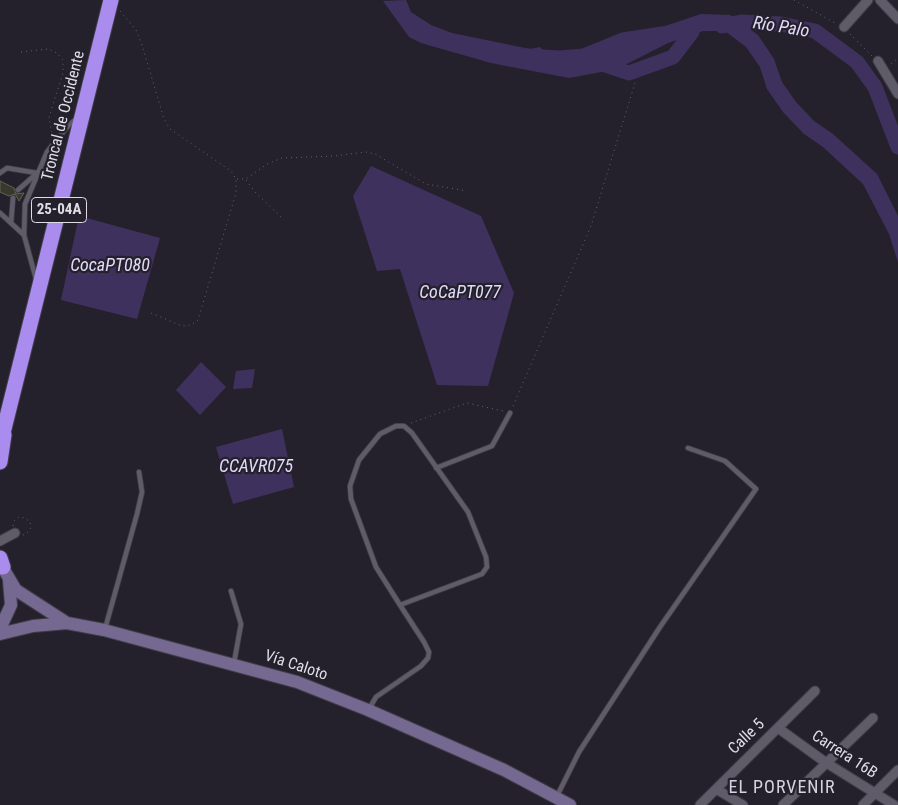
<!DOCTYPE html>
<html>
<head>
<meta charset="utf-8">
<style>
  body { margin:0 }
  canvas { display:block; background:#24212c }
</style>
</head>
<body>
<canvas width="898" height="805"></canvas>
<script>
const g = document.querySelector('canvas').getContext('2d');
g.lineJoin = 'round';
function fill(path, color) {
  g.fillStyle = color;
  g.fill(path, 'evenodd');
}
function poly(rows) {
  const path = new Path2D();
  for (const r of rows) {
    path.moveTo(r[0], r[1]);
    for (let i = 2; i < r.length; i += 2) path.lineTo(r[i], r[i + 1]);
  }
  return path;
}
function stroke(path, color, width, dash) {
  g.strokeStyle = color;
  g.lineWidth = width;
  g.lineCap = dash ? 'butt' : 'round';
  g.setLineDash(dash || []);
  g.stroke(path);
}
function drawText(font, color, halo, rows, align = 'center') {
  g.font = font + ' "Roboto Condensed",sans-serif';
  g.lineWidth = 4.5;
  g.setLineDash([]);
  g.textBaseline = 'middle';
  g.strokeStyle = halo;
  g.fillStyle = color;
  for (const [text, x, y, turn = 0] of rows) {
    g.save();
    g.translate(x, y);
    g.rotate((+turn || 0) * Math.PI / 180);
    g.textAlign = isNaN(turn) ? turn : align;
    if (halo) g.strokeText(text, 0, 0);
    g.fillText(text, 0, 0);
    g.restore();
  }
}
fill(poly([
  [406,0,411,12,431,25,452,33,530,49,540,47,543,50,538,56,563,63,586,61,610,53,662,27,701,14,730,15,758,35,774,59,782,82,796,102,814,121,833,134,877,174,898,216,898,262,889,234,863,184,823,147,804,134,783,112,767,89,760,67,746,47,725,31,703,31,668,43,617,69,569,78,491,63,421,43,409,37,383,1],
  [371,166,481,216,514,293,488,386,437,385,400,269,377,271,353,196],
  [79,216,160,238,137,319,61,300],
  [201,362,226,387,200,415,176,390],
  [255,369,252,388,233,389,236,371],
  [282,429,294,487,233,504,216,447]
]), '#3f315d');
stroke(poly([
  [722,26,741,22,781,24,815,31,857,62,875,87,898,147],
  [524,56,560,58,584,56,623,40,662,34],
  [596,62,629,73,673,57,692,32]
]), '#3f315d', 15);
const building = poly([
  [0,181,14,188,16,194,24,193,19,201,15,194,9,196,0,192,0,181]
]);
fill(building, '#38382b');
stroke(building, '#636254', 1);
const lane = poly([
  [0,173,7,168,37,173],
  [18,190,36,174],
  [0,213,24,235],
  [11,223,13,198],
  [36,279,24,235,25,204,47,152,68,126,76,119],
  [436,468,492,446,510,413],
  [231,591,241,624,234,663],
  [105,629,137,514,142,492,139,472],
  [369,709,376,697,421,666,428,658,429,652,424,642,400,605,376,567,351,499,350,486,359,460,380,434,396,426,404,426,412,433,468,512,486,557,487,567,482,574,400,605],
  [557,796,579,752,660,627,756,489,725,461,688,448]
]);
const street = poly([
  [880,0,898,19],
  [844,27,868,0],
  [878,61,898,94],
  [0,541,15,533],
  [778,728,825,762,894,805],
  [716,789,743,805],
  [700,805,815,691],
  [783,805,873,718],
  [863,805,898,770]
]);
const secondary = poly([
  [0,563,16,590,67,623],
  [0,629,11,605,9,581],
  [0,634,33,626,67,623,104,630,297,682,368,710,504,770,570,805]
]);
const highway = poly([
  [0,445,111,0],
  [0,462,4,435],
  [0,558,3,567]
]);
stroke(lane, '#3f3d47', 6);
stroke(street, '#3f3d47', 11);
stroke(secondary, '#3f3d47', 14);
stroke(highway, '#3f3d47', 17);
stroke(poly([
  [794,0,835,23],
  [120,11,136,30,142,45,164,119,170,129,231,171,236,179,236,193,198,320,191,325,182,326,151,313],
  [850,34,872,56],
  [21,52,48,49,57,53,63,60,63,73,49,117,52,135],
  [891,64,898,58],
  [237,179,246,179,267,164,282,158,334,156,366,152,375,154,426,184,467,191],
  [246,180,255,192,283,219],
  [513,406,591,226,635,83],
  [411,423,467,403,503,411],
  [13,526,14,521,19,517,25,518,30,522,31,528,27,533,23,535]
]), '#64626c', 1, [1, 4]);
stroke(lane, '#5f5b69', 4.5);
stroke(street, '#5f5b69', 9);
stroke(secondary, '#766991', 12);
stroke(highway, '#aa8bee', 15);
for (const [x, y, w] of [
  [59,210,55]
]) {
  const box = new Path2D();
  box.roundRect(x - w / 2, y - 12.5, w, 25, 4);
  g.fillStyle = '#24212c';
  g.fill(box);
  stroke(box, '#dfdee5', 1);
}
drawText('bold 15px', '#dfdee5', null, [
  ["25-04A",59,210]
]);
drawText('16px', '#dfdee5', '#24212c', [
  ["Troncal de Occidente",64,116,-76],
  ["Vía Caloto",296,666,18],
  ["Calle 5",747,737,-44],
  ["Carrera 16B",844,755,33]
]);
drawText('italic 18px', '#e2daf9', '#24212c', [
  ["Río Palo",781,28,9],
  ["CocaPT080",110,266],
  ["CoCaPT077",460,293],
  ["CCAVR075",256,467]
]);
g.letterSpacing = '1px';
drawText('18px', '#d6d2e2', '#24212c', [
  ["EL PORVENIR",782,788]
]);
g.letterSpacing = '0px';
</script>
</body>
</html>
